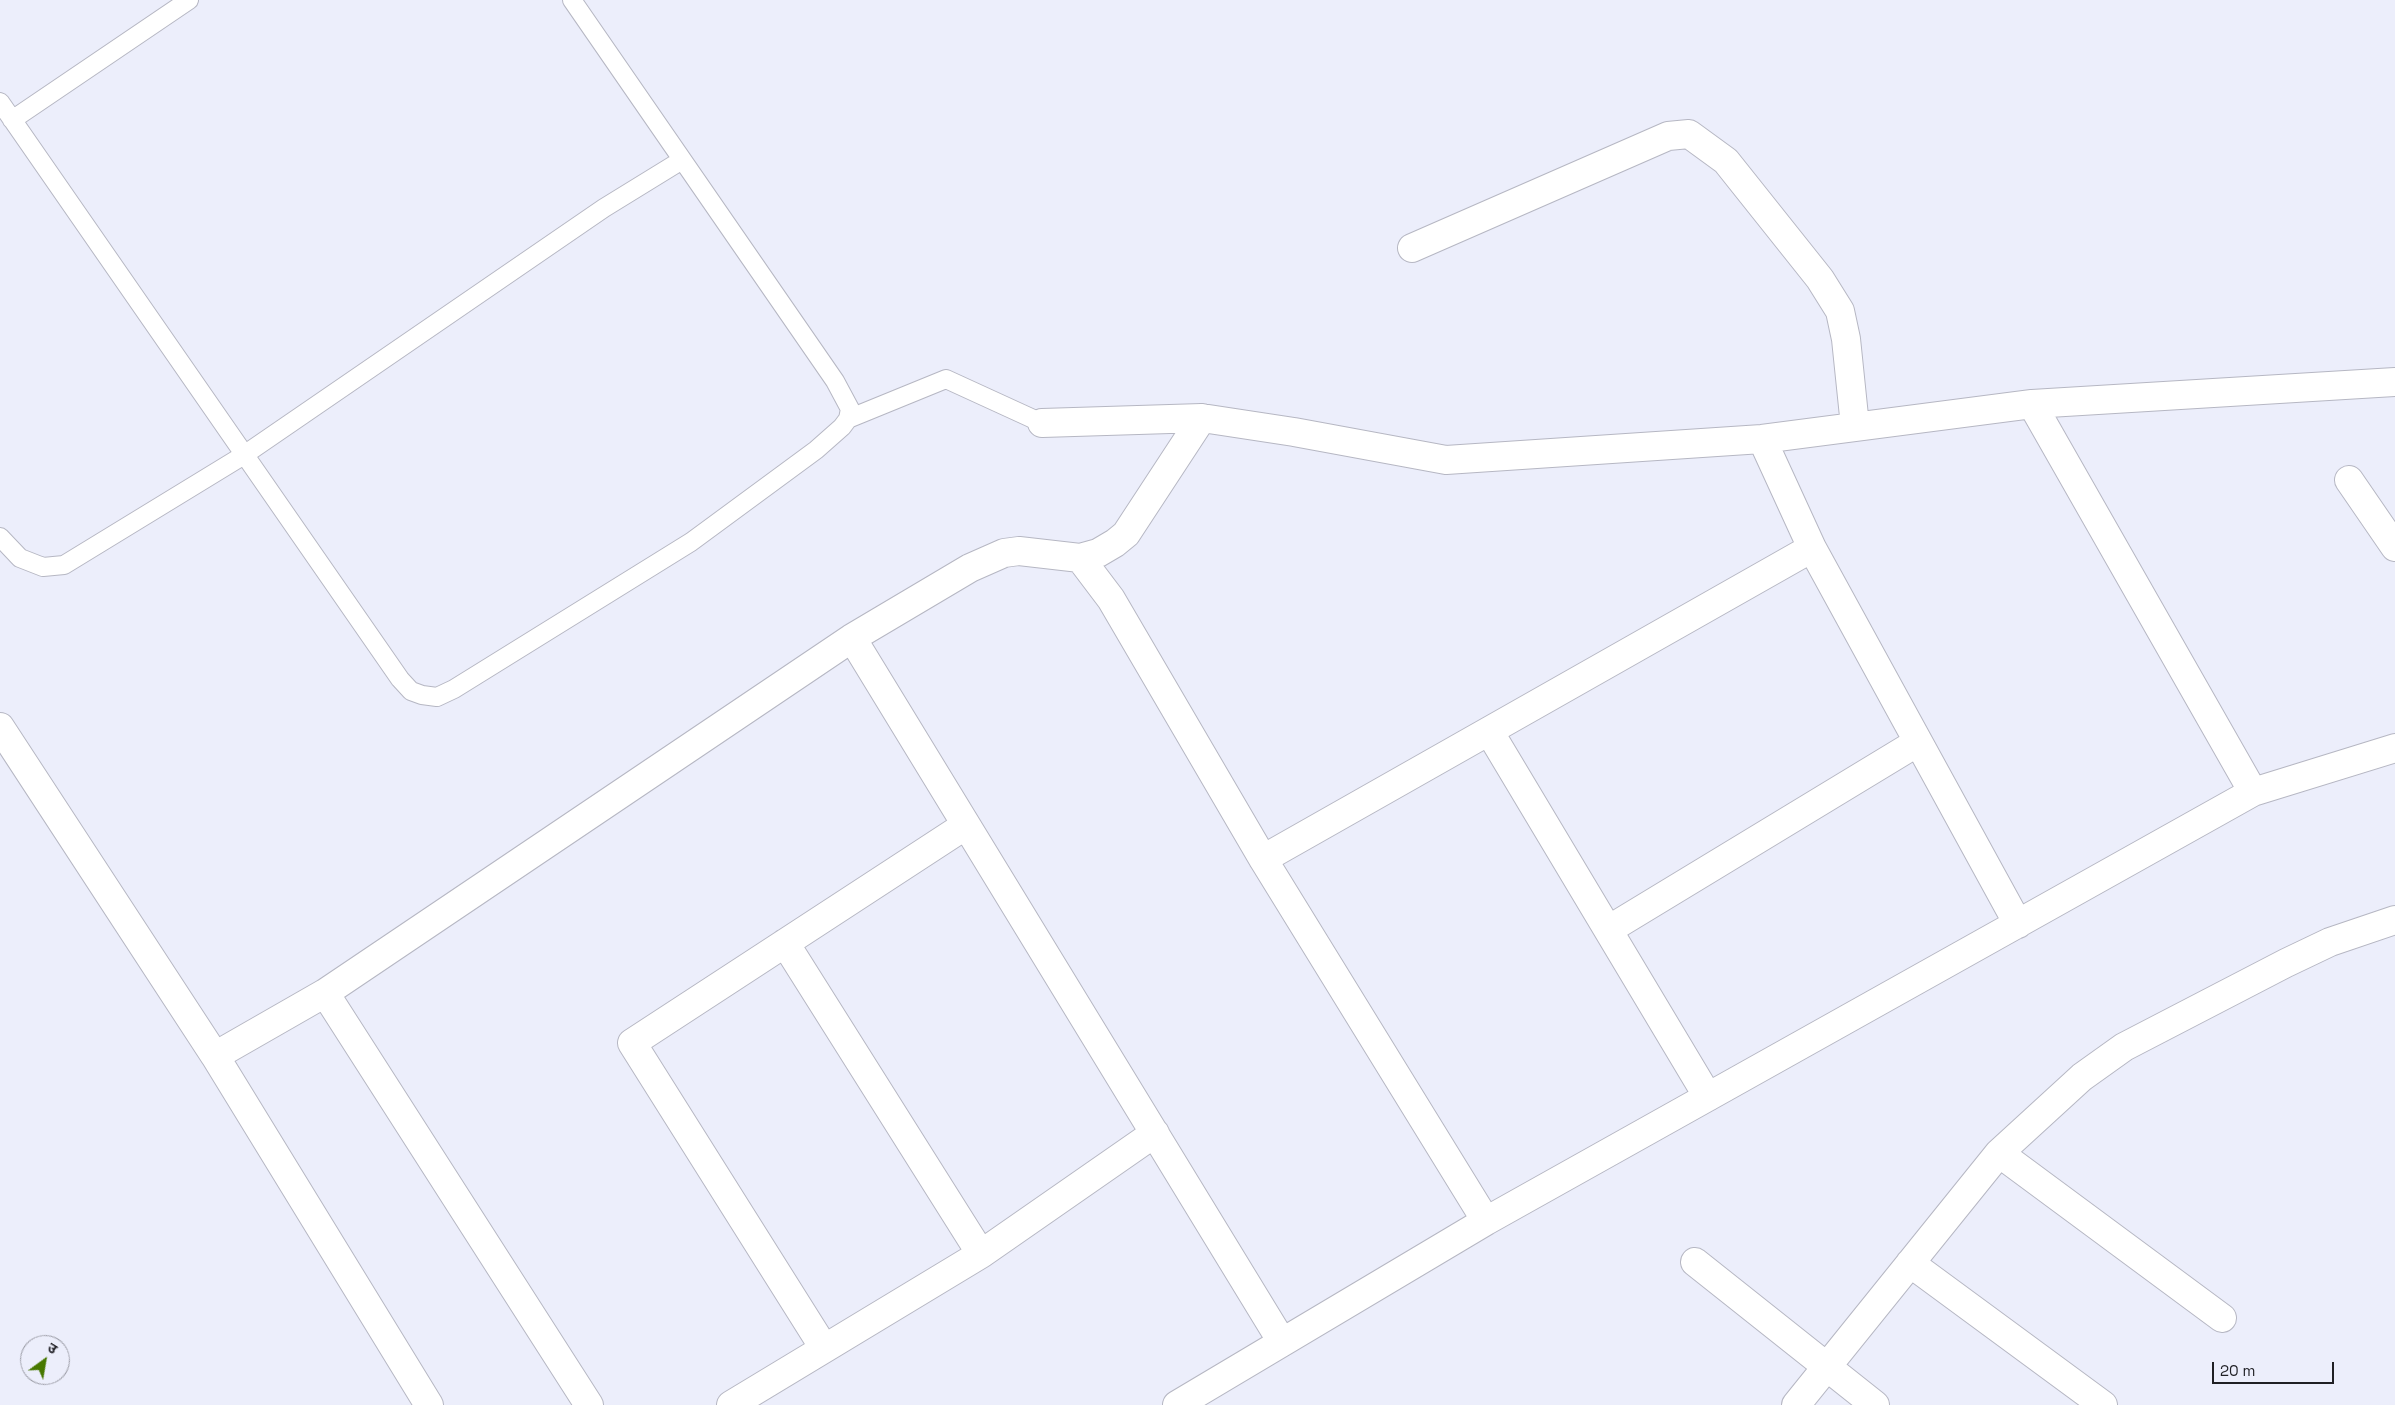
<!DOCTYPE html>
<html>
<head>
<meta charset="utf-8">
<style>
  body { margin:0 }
  #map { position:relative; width:2395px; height:1405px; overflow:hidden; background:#eceefb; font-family:"Space Grotesk","Noto Sans Devanagari",sans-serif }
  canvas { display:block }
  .north { position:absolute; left:20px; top:1335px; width:50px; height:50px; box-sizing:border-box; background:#eceefb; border:1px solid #9a9ba5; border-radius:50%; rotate:32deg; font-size:14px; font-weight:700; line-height:20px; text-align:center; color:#1f1f24 }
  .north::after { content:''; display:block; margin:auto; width:18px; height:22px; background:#477800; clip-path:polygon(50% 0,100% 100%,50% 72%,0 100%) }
  .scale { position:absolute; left:2212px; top:1362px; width:122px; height:22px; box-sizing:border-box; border:2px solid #1f1f24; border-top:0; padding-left:6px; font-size:15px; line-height:18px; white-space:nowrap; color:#1f1f24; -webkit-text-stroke:4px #eceefb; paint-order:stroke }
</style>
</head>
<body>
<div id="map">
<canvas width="2395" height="1405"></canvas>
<div class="north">उ</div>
<div class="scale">20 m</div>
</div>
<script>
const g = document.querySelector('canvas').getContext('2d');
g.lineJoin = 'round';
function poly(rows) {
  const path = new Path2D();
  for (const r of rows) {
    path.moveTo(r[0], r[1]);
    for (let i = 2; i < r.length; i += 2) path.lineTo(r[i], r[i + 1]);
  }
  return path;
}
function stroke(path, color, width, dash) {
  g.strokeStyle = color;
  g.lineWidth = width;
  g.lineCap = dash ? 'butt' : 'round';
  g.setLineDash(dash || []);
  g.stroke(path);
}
const lane = poly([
  [0,102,400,679,411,691,422,695,437,697,454,689,691,542,816,450,842,427,848,419,850,409,835,381,572,0],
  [12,120,189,0],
  [848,419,946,379,1042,423],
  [0,537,20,558,43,567,64,565,244,455,604,208,682,160]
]);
const street = poly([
  [1412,248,1668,136,1689,134,1726,161,1820,279,1840,311,1846,339,1855,426],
  [2032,404,2253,792],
  [1042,423,1202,418,1294,432,1446,460,1762,439,2032,404,2395,382],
  [1762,439,1812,548,2018,924],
  [2349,480,2395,547],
  [1080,558,1111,599,1263,859,1486,1221],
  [852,638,1282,1342],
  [0,727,215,1056,429,1405],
  [1489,731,1708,1097],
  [1263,859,1812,548],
  [1608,930,1918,742],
  [325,993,589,1405],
  [215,1056,325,993,852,638,970,568,1004,553,1019,551,1080,558,1098,553,1115,543,1126,534,1202,418],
  [1999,1153,2222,1318],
  [981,1254,1155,1133],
  [1695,1262,1875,1405],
  [1910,1263,2103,1405],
  [824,1348,632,1043,966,825],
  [731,1405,981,1254,785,943],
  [1177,1405,1486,1221,2253,792,2395,748],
  [1796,1405,1999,1153,2082,1077,2124,1047,2286,963,2330,942,2395,920]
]);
stroke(lane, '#b6b7c3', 20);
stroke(street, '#b6b7c3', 30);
stroke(lane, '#fff', 18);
stroke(street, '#fff', 28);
</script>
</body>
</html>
